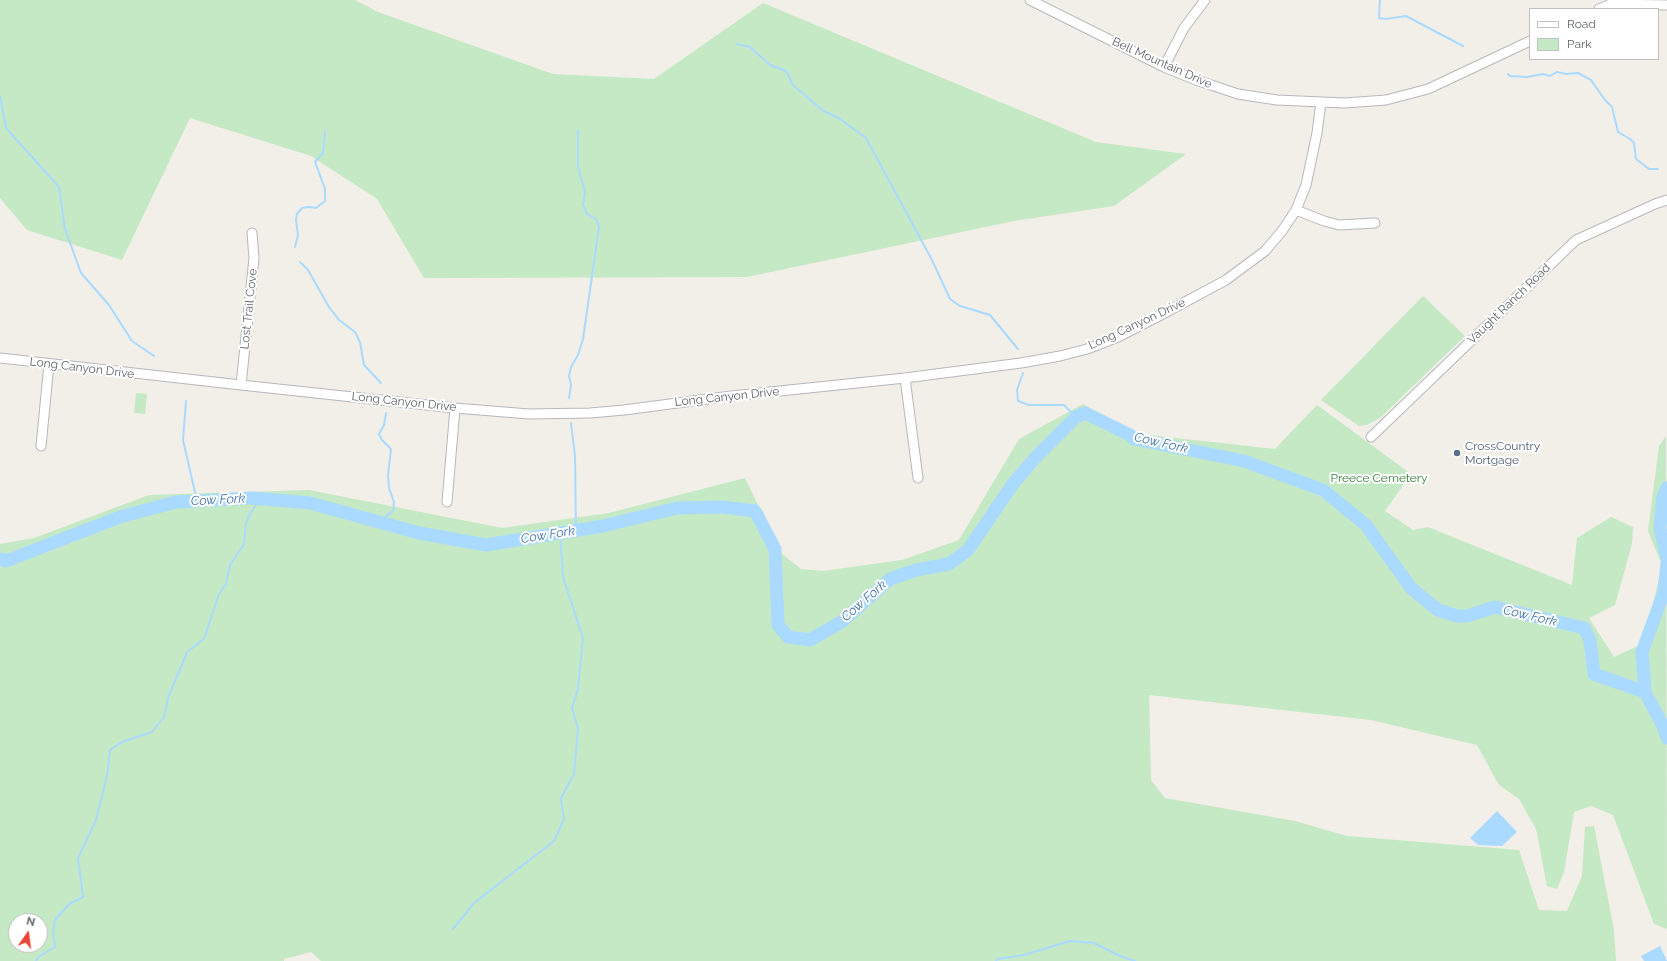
<!DOCTYPE html>
<html>
<head>
<meta charset="utf-8">
<style>
  body { margin:0 }
  #map { position:relative; width:1667px; height:961px; overflow:hidden; background:#f1efe8; font-family:Raleway,sans-serif }
  canvas { display:block }
  .legend { position:absolute; left:1529px; top:8px; width:130px; height:52px; box-sizing:border-box; background:#fff; border:1px solid #bfc1c3; margin:0; padding:5px 7px; list-style:none; font-size:12px; color:#5f6368 }
  .legend li { display:flex; align-items:center; gap:8px; height:20px }
  .legend b { width:20px; border:1px solid #bfc1c3 }
  .north { position:absolute; left:8px; top:913px; width:40px; height:40px; box-sizing:border-box; background:#fff; border:1px solid #bfc1c3; border-radius:50%; rotate:14deg; font-size:11px; font-weight:700; line-height:16px; text-align:center; color:#5f6368 }
  .north::after { content:''; display:block; margin:auto; width:14px; height:18px; background:#ea4335; clip-path:polygon(50% 0,100% 100%,50% 72%,0 100%) }
</style>
</head>
<body>
<div id="map">
<canvas width="1667" height="961"></canvas>
<ul class="legend">
<li><b style="height:5px;background:#fff"></b>Road</li>
<li><b style="height:11px;background:#c5e8c5"></b>Park</li>
</ul>
<div class="north">N</div>
</div>
<script>
const g = document.querySelector('canvas').getContext('2d');
g.lineJoin = 'round';
function fill(path, color) {
  g.fillStyle = color;
  g.fill(path, 'evenodd');
}
function poly(rows) {
  const path = new Path2D();
  for (const r of rows) {
    path.moveTo(r[0], r[1]);
    for (let i = 2; i < r.length; i += 2) path.lineTo(r[i], r[i + 1]);
  }
  return path;
}
function stroke(path, color, width, dash) {
  g.strokeStyle = color;
  g.lineWidth = width;
  g.lineCap = dash ? 'butt' : 'round';
  g.setLineDash(dash || []);
  g.stroke(path);
}
function drawText(font, color, halo, rows, align = 'center') {
  g.font = font + ' Raleway,sans-serif';
  g.lineWidth = 4;
  g.setLineDash([]);
  g.textBaseline = 'middle';
  g.strokeStyle = halo;
  g.fillStyle = color;
  for (const [text, x, y, turn = 0] of rows) {
    g.save();
    g.translate(x, y);
    g.rotate((+turn || 0) * Math.PI / 180);
    g.textAlign = isNaN(turn) ? turn : align;
    if (halo) g.strokeText(text, 0, 0);
    g.fillText(text, 0, 0);
    g.restore();
  }
}
fill(poly([
  [0,0,355,0,378,12,553,74,654,79,763,3,1096,142,1186,154,1114,206,1014,221,747,277,424,278,377,199,311,156,190,118,122,260,27,230,0,198],
  [1423,296,1465,336,1381,417,1367,425,1359,426,1321,400],
  [136,393,147,394,145,414,134,413],
  [1083,404,1139,434,1275,449,1317,405,1411,474,1385,511,1413,530,1428,527,1572,585,1577,538,1611,517,1633,527,1632,544,1615,605,1589,618,1614,657,1640,645,1647,631,1662,565,1648,531,1659,446,1666,436,1667,929,1654,924,1613,815,1591,806,1574,812,1564,872,1557,889,1547,886,1536,829,1519,799,1499,785,1477,745,1371,720,1149,695,1151,780,1165,798,1295,821,1347,836,1519,850,1539,910,1567,911,1582,876,1585,827,1594,826,1614,930,1616,961,321,961,311,952,284,959,284,961,0,961,0,544,34,538,149,495,309,490,502,528,609,513,745,478,781,553,801,569,823,571,902,560,959,540,1019,439],
  [16,921,40,921,40,945,16,945]
]), '#c5e8c5');
fill(poly([
  [1497,811,1517,832,1502,846,1478,845,1470,838],
  [1660,946,1667,961,1644,961,1641,956]
]), '#aadaff');
stroke(poly([
  [1380,0,1379,18,1386,19,1406,16,1463,46],
  [737,44,750,47,770,65,786,71,793,85,822,110,840,119,866,138,932,260,950,299,960,306,990,315,1018,349],
  [1508,74,1510,76,1527,77,1543,74,1550,76,1557,72,1566,74,1578,73,1591,80,1605,100,1612,107,1618,132,1630,139,1634,143,1636,159,1649,169,1658,169],
  [0,96,6,128,59,187,65,229,81,273,109,305,132,341,154,356],
  [295,247,298,235,296,220,297,214,302,208,309,207,316,208,325,201,325,189,315,162,323,153,325,132],
  [300,262,308,270,329,307,339,320,355,332,360,342,364,365,381,383],
  [1023,373,1017,390,1018,401,1029,405,1064,405,1076,417],
  [569,398,571,385,569,376,571,367,578,355,583,339,599,227,596,219,587,214,583,205,585,192,578,167,578,130],
  [186,401,183,440,197,501],
  [571,423,575,456,576,531],
  [384,524,386,516,393,511,394,502,389,488,388,475,391,449,382,440,379,434,384,425,386,413],
  [453,929,474,903,554,841,564,819,561,798,574,774,578,729,572,708,578,689,583,638,563,577,560,533],
  [36,961,38,957,55,947,53,933,55,920,69,904,83,897,78,858,96,820,107,776,110,750,122,742,152,732,164,717,168,698,187,652,204,639,219,594,226,584,230,565,244,544,246,523,250,514,260,499],
  [996,961,998,959,1024,955,1070,941,1094,943,1120,956,1135,961]
]), '#aadaff', 2);
stroke(poly([
  [1667,488,1663,496,1660,528,1667,559],
  [0,559,6,561,120,517,176,502,252,498,310,503,419,533,486,545,603,526,677,508,722,507,755,511,775,549,778,625,788,637,810,640,843,621,890,579,916,570,949,564,968,550,1012,485,1035,458,1076,417,1085,413,1130,435,1134,439,1244,461,1323,490,1366,525,1411,588,1438,610,1457,616,1467,616,1495,607,1584,628,1590,640,1594,674,1645,692],
  [1667,563,1664,592,1642,652,1645,692,1663,726,1667,738]
]), '#aadaff', 13);
const minor = poly([
  [1030,0,1164,67,1196,80,1238,94,1277,100,1345,103,1386,100,1428,89,1530,41],
  [1610,4,1667,5],
  [1599,9,1616,2],
  [1164,67,1184,28,1205,0],
  [1296,210,1324,221,1339,225,1375,223],
  [0,358,241,385,455,408,529,414,590,413,624,410,731,396,905,378,1021,363,1060,356,1087,349,1118,337,1159,316,1226,280,1265,251,1282,231,1296,210,1306,185,1317,133,1321,102],
  [905,378,918,478],
  [241,385,254,258,252,233],
  [1371,437,1576,240,1655,204,1667,200],
  [41,446,49,364],
  [447,502,455,408]
]);
stroke(minor, '#b5b8bc', 11);
stroke(minor, '#fff', 9);
for (const [x, y, r, color] of [
  [1457,453,4,"#5c6f8a"]
]) {
  const dot = new Path2D();
  dot.arc(x, y, r, 0, 2 * Math.PI);
  g.fillStyle = color;
  g.fill(dot);
  stroke(dot, '#fff', 1.5);
}
drawText('12px', '#5f6368', '#fff', [
  ["Bell Mountain Drive",1162,63,24],
  ["Vaught Ranch Road",1509,304,-44],
  ["Lost Trail Cove",249,309,-84],
  ["Long Canyon Drive",1137,324,-25],
  ["Long Canyon Drive",82,368,7],
  ["Long Canyon Drive",727,397,-6],
  ["Long Canyon Drive",404,402,6]
]);
drawText('12px', '#4e5e75', '#fff', [
  ["CrossCountry",1465,446],
  ["Mortgage",1465,460]
], 'left');
drawText('12px', '#348238', '#fff', [
  ["Preece Cemetery",1379,478]
]);
drawText('italic 13px', '#4174aa', '#fff', [
  ["Cow Fork",1161,443,13],
  ["Cow Fork",218,500,-3],
  ["Cow Fork",548,535,-9],
  ["Cow Fork",864,601,-41],
  ["Cow Fork",1530,616,13]
]);
</script>
</body>
</html>
